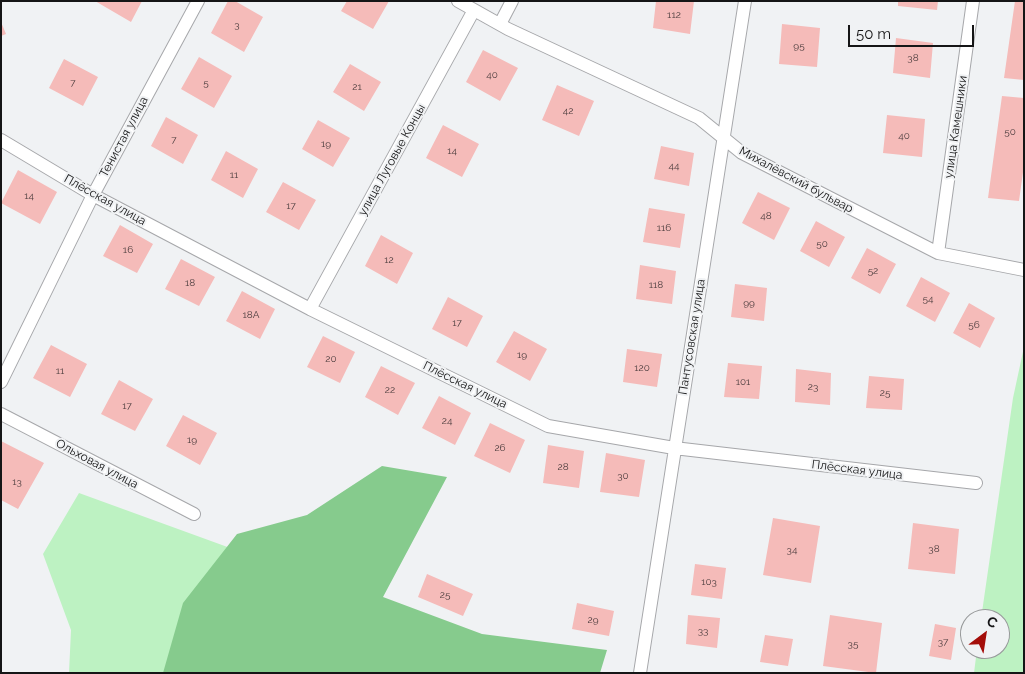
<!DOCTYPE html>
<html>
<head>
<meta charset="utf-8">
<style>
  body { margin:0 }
  #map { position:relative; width:1025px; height:674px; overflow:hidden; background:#f0f2f4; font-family:Raleway,sans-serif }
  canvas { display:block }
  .frame { position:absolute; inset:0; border:2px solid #151516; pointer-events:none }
  .north { position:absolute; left:960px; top:609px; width:50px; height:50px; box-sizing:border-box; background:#f0f2f4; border:1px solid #989a9b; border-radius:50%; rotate:31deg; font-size:14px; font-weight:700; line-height:20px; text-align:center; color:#151516 }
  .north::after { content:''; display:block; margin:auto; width:18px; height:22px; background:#a40d09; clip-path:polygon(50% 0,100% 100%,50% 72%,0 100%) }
  .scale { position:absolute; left:848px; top:25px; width:126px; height:22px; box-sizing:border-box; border:2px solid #151516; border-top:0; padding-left:6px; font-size:15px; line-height:18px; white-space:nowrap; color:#151516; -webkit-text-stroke:4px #f0f2f4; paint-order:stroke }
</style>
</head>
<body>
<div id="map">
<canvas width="1025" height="674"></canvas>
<div class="frame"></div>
<div class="north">С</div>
<div class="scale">50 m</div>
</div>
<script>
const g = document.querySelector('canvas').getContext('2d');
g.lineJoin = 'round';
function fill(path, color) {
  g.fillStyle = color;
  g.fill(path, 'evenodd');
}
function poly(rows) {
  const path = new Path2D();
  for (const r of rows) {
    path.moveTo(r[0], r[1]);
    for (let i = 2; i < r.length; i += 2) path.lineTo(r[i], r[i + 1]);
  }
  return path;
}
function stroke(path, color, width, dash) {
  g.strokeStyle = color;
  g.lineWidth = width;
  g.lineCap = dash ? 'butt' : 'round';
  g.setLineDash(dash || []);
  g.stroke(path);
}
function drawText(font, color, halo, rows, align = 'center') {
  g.font = font + ' Raleway,sans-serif';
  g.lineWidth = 4;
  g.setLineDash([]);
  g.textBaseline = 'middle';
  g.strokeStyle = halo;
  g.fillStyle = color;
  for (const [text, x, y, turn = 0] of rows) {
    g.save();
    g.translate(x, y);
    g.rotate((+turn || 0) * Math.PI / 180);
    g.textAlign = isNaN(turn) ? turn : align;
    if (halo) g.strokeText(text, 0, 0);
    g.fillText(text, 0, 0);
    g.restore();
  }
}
fill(poly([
  [1024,347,1024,673,974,673,977,649,1000,649,1000,619,981,619,1013,398],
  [79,493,574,673,69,673,71,630,43,554]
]), '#bdf2c2');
fill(poly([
  [382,466,447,477,383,597,482,634,607,650,600,673,163,673,183,603,237,534,307,515]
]), '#86cb8d');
fill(poly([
  [95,1,142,1,131,22],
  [228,1,235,1,263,17,244,52,211,33],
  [347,1,389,1,373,29,341,11],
  [656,1,694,1,690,34,653,28],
  [898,1,938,1,937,10,898,6],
  [1015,1,1024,1,1024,80,1004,78],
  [1,22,6,34,1,36],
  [782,24,820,28,817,67,779,64],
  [896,38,933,43,930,78,893,73],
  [483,50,518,68,500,101,466,82],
  [199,57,232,76,214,108,181,89],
  [64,59,98,77,83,106,49,88],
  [350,64,381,82,364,111,333,92],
  [557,85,594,101,579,136,542,120],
  [1002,96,1024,98,1024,165,1019,201,988,198],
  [887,115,925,119,922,157,883,153],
  [166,117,198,135,183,164,151,146],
  [318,120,350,138,333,167,302,149],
  [443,125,479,144,462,177,426,158],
  [661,146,694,153,689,186,654,179],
  [226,151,258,169,243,198,211,180],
  [18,170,57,192,40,224,1,203],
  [283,182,316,200,299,230,266,212],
  [758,192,790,208,774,240,742,223],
  [649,208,685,214,680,248,643,242],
  [816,221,845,237,829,267,800,251],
  [120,225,153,244,137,273,103,256],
  [381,235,413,253,397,284,365,266],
  [867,248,896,264,880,294,851,278],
  [181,259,215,277,199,306,165,289],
  [640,265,676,271,672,304,636,299],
  [921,277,950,293,935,322,906,306],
  [735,284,767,288,764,321,731,317],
  [242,291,275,309,260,339,226,321],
  [448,297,483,316,467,347,432,329],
  [969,303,995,318,980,348,953,333],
  [514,331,547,349,530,381,496,362],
  [323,336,355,352,340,383,307,367],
  [51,345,87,364,70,397,33,378],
  [627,349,662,354,657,387,623,382],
  [728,363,762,366,759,399,724,397],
  [381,366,415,383,398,415,365,397],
  [796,369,831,373,830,405,795,402],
  [869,376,904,379,902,410,866,408],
  [119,380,153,399,135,431,101,414],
  [439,396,471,413,455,445,422,428],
  [183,415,217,433,200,465,166,446],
  [490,423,525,440,510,473,474,456],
  [1,441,44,463,18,509,1,500],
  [548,445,584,451,579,488,543,483],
  [606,453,645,460,639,497,600,492],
  [773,518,820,526,811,583,763,575],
  [913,523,959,529,955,574,908,569],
  [695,564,726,568,722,599,691,595],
  [427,574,473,594,463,616,418,597],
  [577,603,614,611,609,636,572,629],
  [688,615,720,618,717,648,686,644],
  [830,615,882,623,876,673,823,666],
  [935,624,956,628,951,660,929,656],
  [765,635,793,639,788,666,760,662]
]), '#f5bbb9');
const minor = poly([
  [458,1,508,29,699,118,742,153,938,253,1024,270],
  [500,24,512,1],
  [1,140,93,195,310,309,548,426,674,448,976,483],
  [938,253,973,1],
  [310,309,474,10],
  [1,382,93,195,198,1],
  [1,414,194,514],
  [640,673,745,1]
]);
stroke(minor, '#a6a7aa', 14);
stroke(minor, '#fff', 12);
drawText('10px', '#4d3e3f', null, [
  ["112",674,15],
  ["3",237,25],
  ["95",799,46],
  ["38",913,58],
  ["40",492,75],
  ["7",73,83],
  ["5",206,83],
  ["21",357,87],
  ["42",568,111],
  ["50",1010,132],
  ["40",904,136],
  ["7",174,140],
  ["19",326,144],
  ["14",452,151],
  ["44",674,166],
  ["11",234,175],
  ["14",29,196],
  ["17",291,206],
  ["48",766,216],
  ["116",664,228],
  ["50",822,244],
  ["16",128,250],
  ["12",389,260],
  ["52",873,271],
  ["18",190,283],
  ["118",656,285],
  ["54",928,299],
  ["99",749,303],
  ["18А",251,315],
  ["17",457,323],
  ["56",974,325],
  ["19",522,355],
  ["20",331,359],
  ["120",642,368],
  ["11",60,371],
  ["101",743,382],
  ["23",813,387],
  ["22",390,390],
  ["25",885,393],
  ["17",127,406],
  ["24",447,421],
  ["19",192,440],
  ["26",500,448],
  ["28",563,467],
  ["30",623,476],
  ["13",17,482],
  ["38",934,549],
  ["34",792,550],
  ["103",709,582],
  ["25",445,595],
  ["29",593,620],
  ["33",703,631],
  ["37",943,642],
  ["35",853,644]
]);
drawText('12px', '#151516', '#f0f2f4', [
  ["улица Камешники",956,127,-82],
  ["Тенистая улица",124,137,-62],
  ["улица Луговые Концы",392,160,-61],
  ["Михалёвский бульвар",796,180,28],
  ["Плёсская улица",105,200,29],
  ["Пантусовская улица",692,337,-81],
  ["Плёсская улица",465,385,26],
  ["Ольховая улица",97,464,28],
  ["Плёсская улица",857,470,7]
]);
</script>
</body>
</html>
